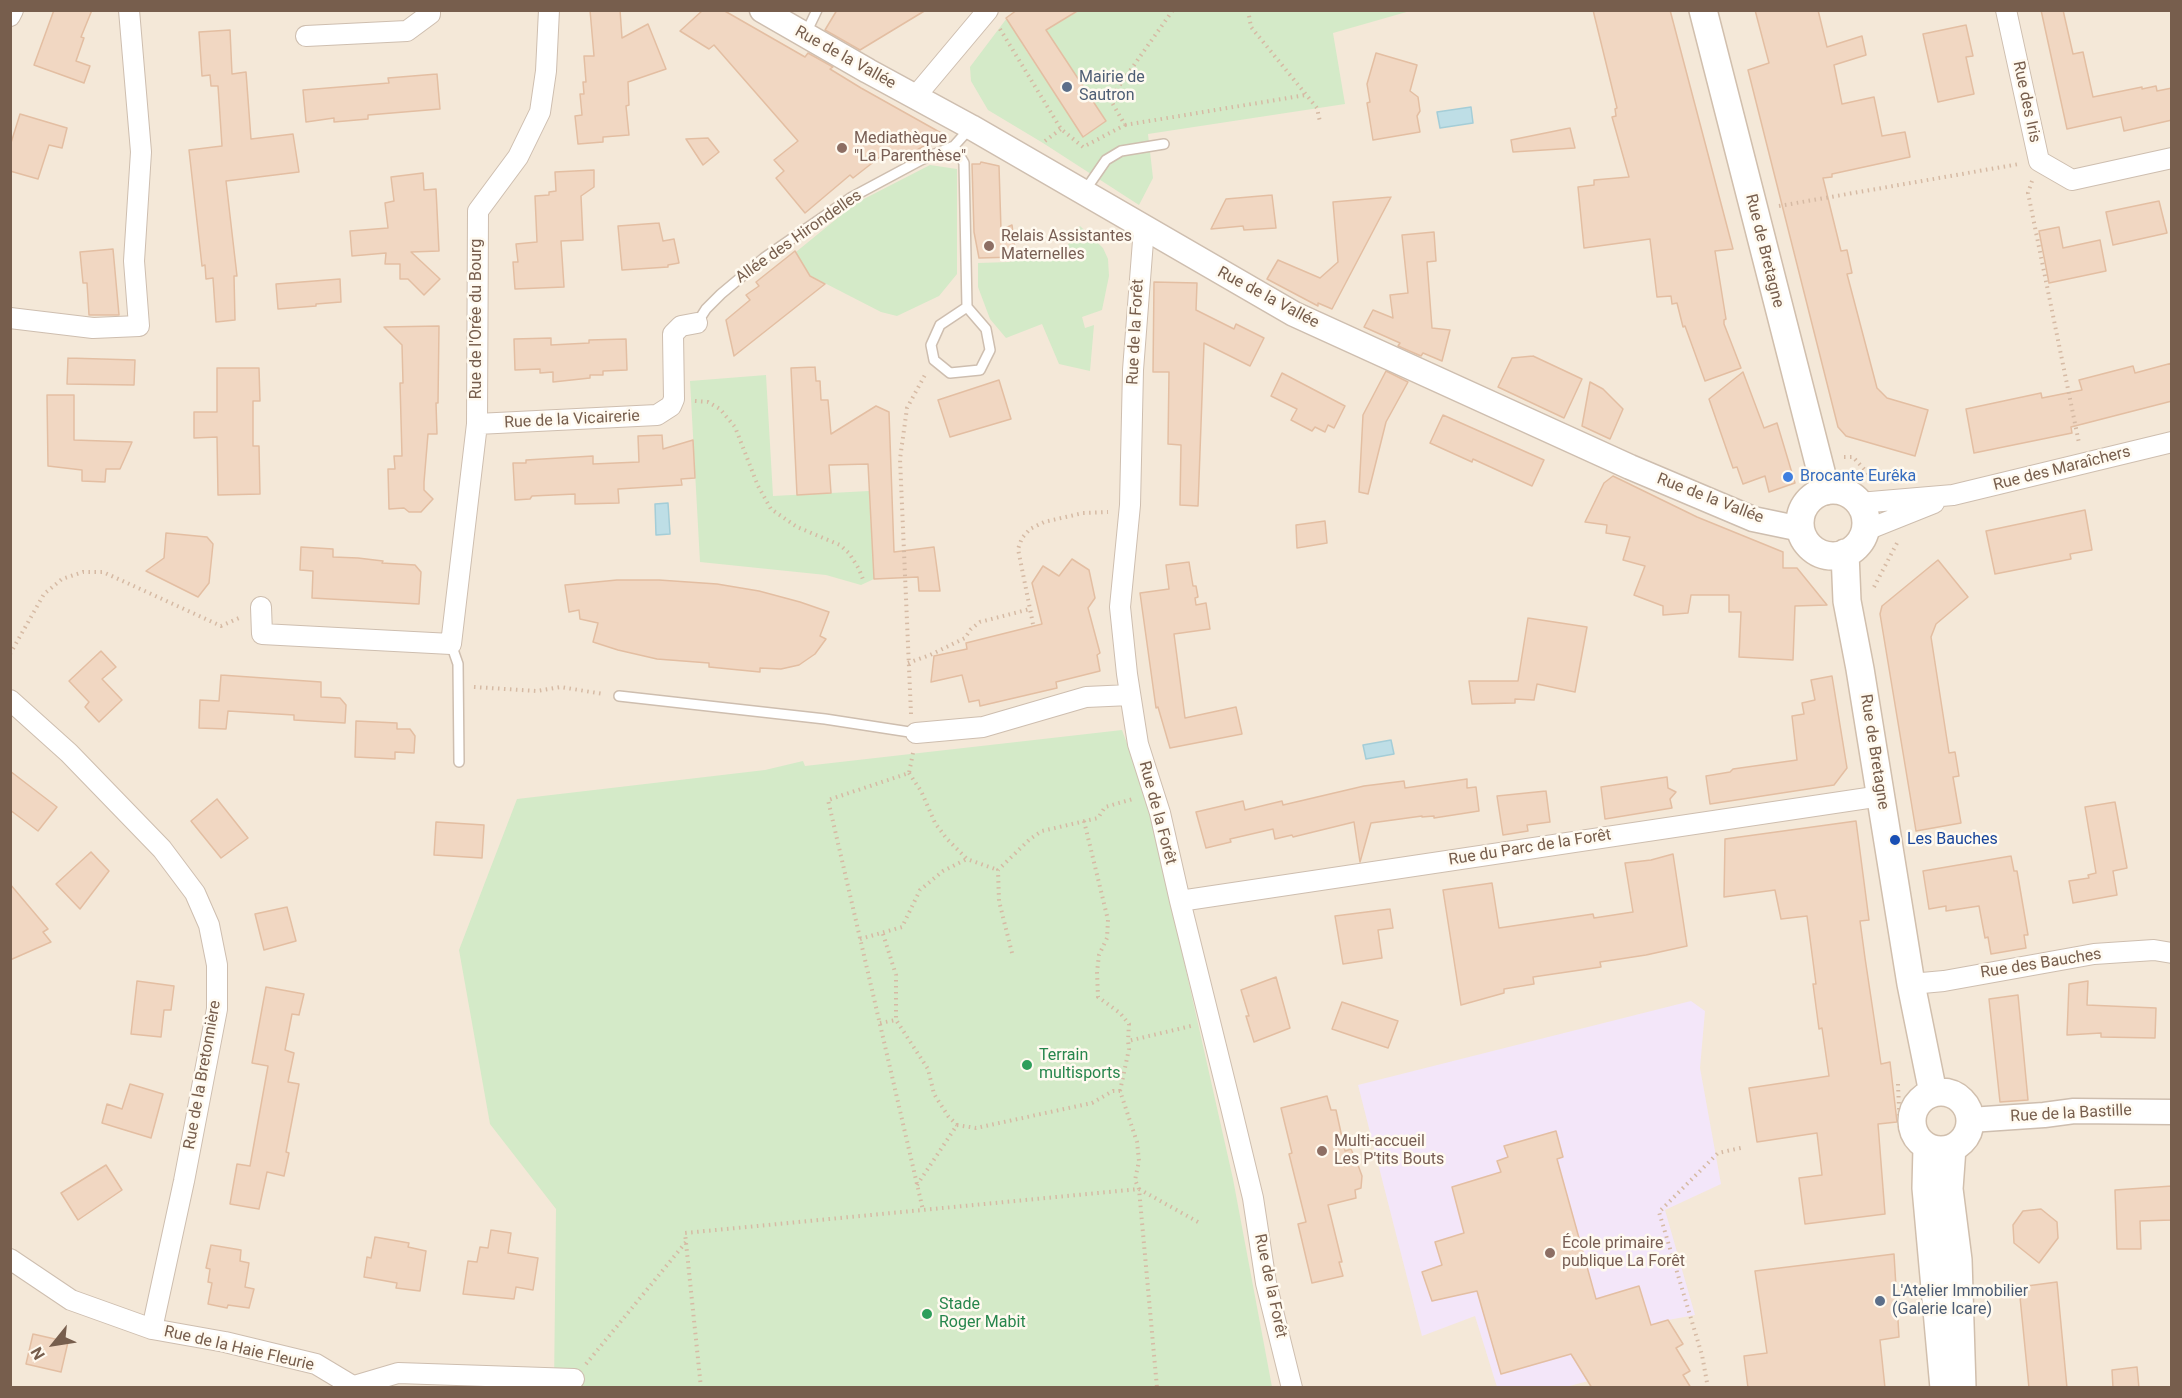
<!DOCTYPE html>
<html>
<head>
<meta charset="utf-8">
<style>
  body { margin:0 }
  #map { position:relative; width:2182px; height:1398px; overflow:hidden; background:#fcf6e9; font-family:Roboto,sans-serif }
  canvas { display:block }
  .frame { position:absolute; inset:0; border:12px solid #775e4d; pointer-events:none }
  .north { position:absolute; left:24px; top:1314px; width:60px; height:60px; -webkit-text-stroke:4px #fffaf0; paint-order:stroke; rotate:240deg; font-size:16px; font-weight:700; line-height:24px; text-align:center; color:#775e4d }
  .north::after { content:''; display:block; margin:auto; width:21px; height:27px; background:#775e4d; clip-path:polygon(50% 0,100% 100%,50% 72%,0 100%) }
</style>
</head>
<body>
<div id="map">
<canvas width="2182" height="1398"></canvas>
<div class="frame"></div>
<div class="north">N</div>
</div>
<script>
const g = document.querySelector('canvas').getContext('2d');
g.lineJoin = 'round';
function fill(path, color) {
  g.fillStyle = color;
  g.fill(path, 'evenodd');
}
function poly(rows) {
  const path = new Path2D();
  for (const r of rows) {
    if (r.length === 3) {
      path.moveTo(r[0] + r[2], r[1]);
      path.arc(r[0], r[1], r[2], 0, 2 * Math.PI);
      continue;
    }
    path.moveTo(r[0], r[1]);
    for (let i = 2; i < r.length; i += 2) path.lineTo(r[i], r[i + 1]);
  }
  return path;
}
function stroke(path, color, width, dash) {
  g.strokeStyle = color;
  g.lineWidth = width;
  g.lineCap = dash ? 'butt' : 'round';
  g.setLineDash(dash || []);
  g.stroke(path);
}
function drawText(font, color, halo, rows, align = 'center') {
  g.font = font + ' Roboto,sans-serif';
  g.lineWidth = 5;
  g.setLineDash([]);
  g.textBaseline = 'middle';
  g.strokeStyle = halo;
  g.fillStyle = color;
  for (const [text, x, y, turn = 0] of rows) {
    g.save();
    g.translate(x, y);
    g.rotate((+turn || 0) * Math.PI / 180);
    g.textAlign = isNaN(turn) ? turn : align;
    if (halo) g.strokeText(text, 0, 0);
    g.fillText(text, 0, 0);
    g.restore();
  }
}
fill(poly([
  [10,11,2171,11,2171,1387,11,1387]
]), '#f4e8d8');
fill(poly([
  [1691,1001,1705,1011,1700,1068,1721,1184,1665,1210,1695,1315,1668,1320,1588,1381,1566,1387,1497,1387,1475,1316,1422,1336,1358,1085]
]), '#f3e6f9');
fill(poly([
  [1079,11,1410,11,1333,33,1345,104,1148,134,1153,178,1139,205,1043,143,988,110,971,81,970,67,1007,18,1027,52,1084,137,1106,121,1046,30],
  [930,165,957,169,957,274,939,296,897,316,881,312,809,275,796,252,856,203],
  [1080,226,1103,248,1108,259,1109,276,1102,310,1082,317,1085,328,1094,325,1090,371,1059,364,1042,324,1006,338,990,319,978,287,978,263,1009,262,1020,259,1054,255,1059,259],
  [766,375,773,496,869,491,874,579,861,585,826,575,700,562,690,381],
  [1122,730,1147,797,1233,1179,1272,1387,554,1387,556,1209,490,1124,459,950,517,799,765,770,803,761,805,766]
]), '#d4eac8');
const water = poly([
  [1471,107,1473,123,1440,128,1437,112,1471,107],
  [668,503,670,534,656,535,655,504,668,503],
  [1391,740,1394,754,1366,759,1363,745,1391,740]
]);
fill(water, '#bedee6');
stroke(water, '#a4cdd7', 1.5);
const building = poly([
  [54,10,92,10,81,37,84,38,76,61,90,66,84,83,34,65,54,10],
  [590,10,620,10,622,38,648,24,666,69,628,82,629,105,626,106,629,135,603,137,603,142,578,144,575,116,582,115,580,94,584,94,583,82,586,82,584,56,594,56,590,10],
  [703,10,723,10,805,57,808,53,833,67,830,69,861,88,943,134,901,160,885,153,853,178,850,175,805,213,776,178,784,171,774,160,798,141,714,45,709,49,680,31,703,10],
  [837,10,926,10,860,50,825,30,837,10],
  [1017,10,1079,10,1046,30,1106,121,1083,137,1006,18,1017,10],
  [1593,10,1670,10,1733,249,1715,251,1726,319,1724,320,1724,324,1741,368,1705,381,1685,326,1683,327,1677,303,1672,304,1671,296,1657,297,1650,239,1584,248,1578,187,1594,185,1594,180,1629,177,1612,117,1616,116,1615,109,1617,108,1593,10],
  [1755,10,1818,10,1827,47,1862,36,1866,55,1834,65,1842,104,1874,97,1882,136,1905,132,1910,157,1832,174,1832,177,1823,178,1841,251,1847,250,1852,273,1847,274,1877,388,1887,398,1928,410,1915,456,1846,436,1838,427,1748,70,1769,63,1755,10],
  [2041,10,2063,10,2073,54,2083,52,2093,97,2142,87,2142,89,2156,86,2157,91,2172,88,2172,120,2124,131,2121,117,2067,129,2041,10],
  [1966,25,1973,56,1966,57,1974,94,1938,102,1923,34,1966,25],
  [230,30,232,74,246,72,251,139,293,134,299,172,226,181,237,276,234,276,235,320,216,322,213,278,206,279,205,265,202,266,189,150,222,146,218,86,211,86,210,75,202,76,199,32,230,30],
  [1376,53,1417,65,1410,91,1418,97,1420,111,1417,116,1420,132,1373,140,1367,103,1370,102,1367,84,1376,53],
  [437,74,440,109,368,115,368,119,334,122,334,118,306,122,303,90,389,83,388,78,437,74],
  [20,114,67,128,62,148,49,145,38,179,10,171,10,146,20,114],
  [1570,128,1575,148,1513,152,1511,140,1570,128],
  [708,138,719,152,703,165,686,139,708,138],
  [981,162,999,166,1001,230,1012,225,1016,257,979,258,974,232,972,164,980,164,981,162],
  [594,170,594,187,581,196,583,240,561,241,564,287,515,289,513,262,518,262,516,244,537,242,535,196,549,195,549,192,556,191,555,172,594,170],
  [423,173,424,190,436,189,439,251,411,252,440,279,424,295,408,279,400,279,400,264,385,264,386,253,352,256,350,231,388,228,385,203,394,201,391,177,423,173],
  [1272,195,1276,228,1244,230,1243,226,1211,229,1226,199,1272,195],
  [1391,197,1332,309,1318,303,1318,306,1267,279,1278,260,1320,278,1338,262,1333,202,1391,197],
  [2159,201,2167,233,2113,245,2106,212,2159,201],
  [659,223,663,241,674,239,679,263,668,265,668,267,622,270,618,226,659,223],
  [2059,227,2063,248,2100,240,2106,271,2049,283,2039,231,2059,227],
  [1434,232,1436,261,1427,262,1432,328,1450,330,1442,361,1423,353,1421,356,1398,346,1400,343,1364,327,1373,310,1393,318,1390,295,1408,293,1402,235,1434,232],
  [113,249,119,315,89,315,87,283,83,283,80,252,113,249],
  [795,251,810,276,825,284,734,356,726,320,750,300,746,295,759,286,756,282,795,251],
  [340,279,341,302,316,304,316,306,278,309,276,284,340,279],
  [1154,282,1197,283,1196,310,1234,329,1236,324,1264,338,1250,366,1204,343,1198,506,1180,505,1181,445,1168,444,1169,372,1153,372,1154,282],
  [439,326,438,403,436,403,437,434,428,434,424,482,424,490,433,499,421,512,409,512,404,508,389,509,388,469,395,469,394,456,402,456,400,383,403,383,402,345,384,327,439,326],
  [551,338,551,345,589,343,589,340,626,339,627,370,603,371,603,375,590,375,590,378,553,382,553,372,540,373,540,369,515,370,514,339,551,338],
  [1533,356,1582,379,1564,418,1498,387,1512,358,1533,356],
  [68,358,135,360,134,385,67,384,68,358],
  [2172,363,2172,401,2071,427,2072,433,1974,453,1966,409,2041,393,2042,398,2082,390,2079,380,2133,366,2135,373,2172,363],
  [815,367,816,381,820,381,821,400,828,400,831,434,876,406,889,412,894,552,934,547,940,591,919,591,918,577,874,579,868,464,829,465,831,493,797,495,791,368,815,367],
  [217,368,259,368,260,401,253,401,253,446,259,446,260,494,218,495,217,437,194,438,194,412,217,412,217,368],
  [1386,371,1408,382,1386,422,1368,494,1359,492,1363,415,1386,371],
  [1743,372,1764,428,1777,423,1795,483,1769,492,1765,476,1743,484,1737,467,1733,468,1709,399,1743,372],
  [1282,373,1345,406,1334,428,1328,425,1325,432,1315,427,1312,431,1291,420,1297,409,1271,396,1282,373],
  [999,380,1011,419,950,437,938,400,999,380],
  [1590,382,1603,389,1623,409,1610,439,1582,426,1590,382],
  [47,395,74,395,74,440,132,442,120,469,106,469,105,482,82,481,82,470,48,466,47,395],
  [1443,415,1544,460,1532,486,1473,459,1472,462,1430,443,1443,415],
  [662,435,663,449,693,440,695,478,681,479,682,485,618,489,619,503,575,504,575,494,532,496,530,499,515,500,513,463,526,463,526,460,593,456,593,464,639,462,638,436,662,435],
  [1613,476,1697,517,1783,552,1783,568,1797,568,1827,605,1795,606,1793,660,1739,657,1741,612,1729,612,1729,595,1691,595,1688,613,1663,615,1663,606,1634,595,1645,566,1623,560,1630,537,1606,533,1607,525,1585,522,1604,483,1613,476],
  [2085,510,2092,550,2070,554,2071,559,1995,574,1986,531,2085,510],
  [1325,521,1327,543,1297,548,1296,525,1325,521],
  [166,533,207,537,213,544,209,583,198,597,146,571,164,558,166,533],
  [301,547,333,549,333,557,358,558,383,561,382,563,415,565,421,572,419,604,312,598,313,571,300,570,301,547],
  [1072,559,1089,570,1095,598,1088,608,1100,653,1097,655,1100,671,1056,682,1057,688,980,706,979,700,969,702,962,675,931,682,934,656,967,649,966,643,1042,624,1032,583,1043,566,1059,576,1072,559],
  [1938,560,1968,597,1936,624,1931,637,1949,753,1955,752,1959,776,1953,777,1961,823,1916,831,1880,614,1882,606,1938,560],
  [1189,562,1193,586,1196,586,1198,597,1195,598,1196,605,1206,603,1210,629,1174,634,1185,718,1236,707,1242,734,1170,748,1158,707,1156,708,1140,593,1169,589,1166,565,1189,562],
  [617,580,659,580,717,584,759,591,800,602,829,612,820,636,826,639,815,654,799,665,781,669,760,668,760,672,709,667,709,663,657,659,618,650,593,642,598,623,580,619,579,610,569,612,565,585,617,580],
  [1528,618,1587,627,1575,692,1537,684,1534,700,1515,699,1515,703,1472,704,1469,681,1518,681,1528,618],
  [101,651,116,667,102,679,122,700,99,722,85,707,89,702,69,681,101,651],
  [221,675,321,682,321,697,340,698,346,705,345,723,294,720,294,715,228,711,226,729,199,728,200,700,219,701,221,675],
  [1832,676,1847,768,1834,785,1710,804,1706,776,1730,772,1733,769,1797,760,1792,716,1804,714,1802,703,1815,700,1811,680,1832,676],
  [356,721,397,723,397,729,410,729,415,736,414,753,395,752,395,759,355,757,356,721],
  [10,771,57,807,38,831,10,810,10,771],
  [1667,777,1668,788,1676,792,1670,799,1672,808,1605,819,1601,787,1667,777],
  [1467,779,1467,788,1476,787,1479,811,1434,818,1434,816,1422,817,1422,816,1371,823,1360,862,1354,822,1293,837,1292,835,1275,839,1273,829,1230,839,1231,842,1206,848,1196,812,1243,801,1245,810,1282,801,1283,805,1364,786,1404,781,1405,788,1467,779],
  [1546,791,1550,822,1527,825,1528,831,1503,835,1497,796,1546,791],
  [217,799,248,838,221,858,191,821,217,799],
  [2115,802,2127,868,2113,871,2117,895,2073,903,2069,881,2089,878,2088,875,2096,873,2085,807,2115,802],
  [1856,821,1869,920,1860,921,1865,958,1881,1064,1890,1062,1897,1122,1878,1124,1885,1214,1805,1224,1799,1178,1822,1175,1817,1133,1757,1142,1749,1088,1829,1076,1822,1028,1819,1029,1813,984,1816,984,1807,916,1781,919,1775,890,1724,897,1725,839,1856,821],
  [436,822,484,825,482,858,434,855,436,822],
  [91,852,109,871,80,909,56,884,91,852],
  [1673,854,1687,946,1646,955,1600,962,1601,967,1533,977,1534,984,1504,989,1504,993,1461,1005,1443,890,1492,883,1499,928,1593,914,1594,918,1633,912,1625,863,1651,860,1673,854],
  [2011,856,2014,871,2017,871,2028,935,2024,935,2026,948,1991,954,1988,937,1985,938,1979,906,1946,911,1946,906,1929,909,1923,871,2011,856],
  [10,884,48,929,43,932,51,942,10,960,10,884],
  [287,907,296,941,264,950,255,914,287,907],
  [1390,909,1393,928,1378,930,1382,958,1343,964,1335,916,1390,909],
  [1276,977,1290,1028,1254,1042,1246,1016,1249,1016,1241,990,1276,977],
  [137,981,174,986,171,1010,164,1010,161,1037,131,1034,137,981],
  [2088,981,2087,1005,2156,1008,2155,1038,2101,1037,2101,1033,2067,1035,2069,984,2088,981],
  [266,987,304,994,299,1015,292,1014,285,1050,294,1053,288,1082,299,1084,286,1152,289,1153,284,1176,267,1172,259,1209,230,1204,237,1164,250,1166,268,1066,252,1063,266,987],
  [2018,995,2028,1100,2000,1102,1989,999,2018,995],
  [1342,1002,1398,1021,1388,1048,1332,1029,1342,1002],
  [130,1084,163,1094,151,1138,102,1123,107,1104,122,1109,130,1084],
  [1327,1096,1331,1110,1336,1110,1345,1151,1351,1149,1358,1165,1362,1176,1361,1188,1355,1190,1356,1198,1328,1205,1342,1262,1339,1262,1343,1276,1312,1283,1298,1224,1306,1222,1289,1154,1292,1153,1281,1108,1327,1096],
  [1556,1131,1563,1157,1557,1159,1596,1299,1639,1286,1651,1325,1668,1320,1683,1344,1676,1348,1690,1371,1683,1375,1691,1388,1592,1388,1571,1354,1501,1374,1477,1291,1432,1301,1422,1272,1442,1265,1435,1242,1464,1233,1452,1187,1501,1172,1497,1161,1508,1157,1504,1146,1556,1131],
  [106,1165,122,1190,78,1220,61,1193,106,1165],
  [2172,1186,2172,1220,2140,1221,2141,1249,2117,1249,2115,1190,2172,1186],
  [2041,1209,2057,1222,2058,1238,2039,1263,2014,1243,2013,1225,2023,1211,2041,1209],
  [491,1230,511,1233,508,1253,538,1258,533,1290,516,1287,514,1299,463,1294,468,1261,477,1262,480,1247,488,1248,491,1230],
  [375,1237,409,1243,408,1247,426,1251,420,1291,396,1288,397,1283,364,1277,367,1257,371,1258,375,1237],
  [211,1245,241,1250,240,1261,249,1263,245,1287,254,1289,249,1308,228,1305,227,1308,208,1304,212,1283,208,1282,210,1269,206,1268,211,1245],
  [1894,1254,1899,1337,1880,1340,1885,1388,1748,1388,1744,1356,1767,1353,1755,1271,1894,1254],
  [2057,1282,2067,1388,2029,1388,2019,1287,2057,1282],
  [33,1334,68,1342,61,1372,26,1364,33,1334],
  [2137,1367,2139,1388,2113,1388,2112,1370,2137,1367]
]);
fill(building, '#f1d7c2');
stroke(building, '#e3bea2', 1.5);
const service = poly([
  [806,33,817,10],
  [954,146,964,163,967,307,940,325,931,345,934,360,950,373,980,370,990,350,986,329,967,307],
  [1084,192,1106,160,1121,151,1164,144],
  [697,323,706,309,721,294,764,258,852,197,921,160,954,146,971,127],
  [451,644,458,664,459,762],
  [619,696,825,719,916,733]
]);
const minor = poly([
  [2006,10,2039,161,2072,180,2172,158],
  [10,16,13,10],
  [306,36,407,31,430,14,430,10],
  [915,97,988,10],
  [1144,228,1133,370,1130,505,1120,607,1127,674,1138,744,1160,813,1180,901,1231,1107,1253,1198,1266,1283,1292,1388],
  [10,318,93,328,139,326,134,261,141,152,129,10],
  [477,424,657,415,671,406,674,399,673,334,681,326,697,323],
  [1859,503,1953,495,2172,442],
  [1864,531,1934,503],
  [261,607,262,634,451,644,477,424,478,211,518,157,540,112,546,71,549,10],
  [10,700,69,753,162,849,195,893,209,925,217,965,217,1009,184,1181,152,1329,71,1300,10,1259],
  [916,733,983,727,1086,697,1130,695],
  [1180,901,1881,796],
  [1911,984,1944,981,2094,954,2154,950,2172,953],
  [152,1329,225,1342,316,1364,356,1388],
  [354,1386,398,1373,574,1379]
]);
const tertiary = poly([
  [762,10,868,71,971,127,1294,314,1630,467,1753,519,1801,529],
  [1970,1120,2044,1115,2074,1111,2172,1112]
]);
const secondary = poly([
  [1703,10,1826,491],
  [1833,523,33],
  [1845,553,1847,601,1860,669,1911,984,1933,1093],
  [1941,1121,29],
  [1927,1147,1926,1188,1944,1388],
  [1952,1148,1949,1189,1958,1260,1962,1388]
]);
stroke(service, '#cebeaf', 12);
stroke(minor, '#cebeaf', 22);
stroke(tertiary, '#cebeaf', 27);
stroke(secondary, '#d1bfad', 30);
stroke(poly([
  [1248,10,1251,27,1317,108,1320,122],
  [1000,29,1061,129,1083,147,1125,125,1110,99,1173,10],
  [1125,125,1306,95],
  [1045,141,1061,129],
  [2032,181,2028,193,2079,443],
  [1779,206,2019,164],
  [695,401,708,402,720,409,735,427,758,486,771,509,797,527,840,545,849,553,859,569,864,582],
  [1844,457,1853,457,1874,480],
  [1874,587,1897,543],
  [1033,624,1018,549,1022,538,1030,529,1044,522,1083,513,1108,512],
  [10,654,44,594,62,579,83,572,103,572,221,626,239,618],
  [908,663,930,655,965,638,971,629,980,622,1030,609],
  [474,687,537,691,561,687,603,694],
  [911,714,900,459,907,408,926,373],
  [913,753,909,773,828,800,923,1210],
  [909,773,921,791,935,823,947,839,967,859,998,870],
  [1084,821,1108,920,1107,938,1099,955,1097,972,1098,997,1120,1013,1129,1024,1128,1041],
  [883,934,896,975,896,1020,928,1069,934,1094,948,1116,957,1125],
  [860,939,902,927,920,890,943,871,967,859],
  [1012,953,999,901,998,870,1030,839,1042,831,1098,818,1105,807,1133,799],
  [880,1023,896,1020],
  [1898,1084,1900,1130],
  [1120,1091,1129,1049,1128,1041,1191,1026],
  [917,1185,957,1125,976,1128,1092,1103,1113,1091,1120,1091,1137,1142,1139,1161,1135,1180,1139,1189,1157,1388],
  [586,1364,686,1242],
  [701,1388,685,1233,1139,1189,1198,1222],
  [1708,1388,1702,1355,1659,1212,1718,1153,1745,1147]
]), '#d6baa4', 4, [1.5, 4.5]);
stroke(service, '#fff', 9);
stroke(minor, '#fff', 20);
stroke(tertiary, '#fff', 24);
stroke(secondary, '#fff', 27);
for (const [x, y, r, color] of [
  [1067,87,6,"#5c6f8a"],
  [842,148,6,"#8d6e63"],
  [989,246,6,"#8d6e63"],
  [1788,477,6,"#3f7fe0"],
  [1895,840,6,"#1a4fb4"],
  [1027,1065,6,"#2e9e5b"],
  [1322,1151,6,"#8d6e63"],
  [1550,1253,6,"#8d6e63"],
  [1880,1301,6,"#5c6f8a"],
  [927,1314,6,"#2e9e5b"]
]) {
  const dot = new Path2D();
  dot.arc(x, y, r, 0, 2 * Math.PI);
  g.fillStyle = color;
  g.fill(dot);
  stroke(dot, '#fffaf0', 2);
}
drawText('16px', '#775e4d', '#fffaf0', [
  ["Rue de la Vallée",845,58,29],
  ["Rue des Iris",2026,102,78],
  ["Allée des Hirondelles",799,237,-35],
  ["Rue de Bretagne",1764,251,76],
  ["Rue de la Vallée",1268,298,28],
  ["Rue de l'Orée du Bourg",477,319,-90],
  ["Rue de la Forêt",1136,332,-87],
  ["Rue de la Vicairerie",572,420,-3],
  ["Rue des Maraîchers",2062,469,-14],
  ["Rue de la Vallée",1710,499,21],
  ["Rue de Bretagne",1874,752,81],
  ["Rue de la Forêt",1157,813,75],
  ["Rue du Parc de la Forêt",1530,848,-9],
  ["Rue des Bauches",2041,964,-9],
  ["Rue de la Bretonnière",203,1075,-80],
  ["Rue de la Bastille",2071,1114,-3],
  ["Rue de la Forêt",1270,1286,78],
  ["Rue de la Haie Fleurie",239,1349,13]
]);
drawText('16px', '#4e5e75', '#fffaf0', [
  ["Mairie de",1079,78],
  ["Sautron",1079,96],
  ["L'Atelier Immobilier",1892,1292],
  ["(Galerie Icare)",1892,1310]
], 'left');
drawText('16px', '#785e54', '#fffaf0', [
  ["Mediathèque",854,139],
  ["\"La Parenthèse\"",854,157],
  ["Relais Assistantes",1001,237],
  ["Maternelles",1001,255],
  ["Multi-accueil",1334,1142],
  ["Les P'tits Bouts",1334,1160],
  ["École primaire",1562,1244],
  ["publique La Forêt",1562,1262]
], 'left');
drawText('16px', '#366cbe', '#fffaf0', [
  ["Brocante Eurêka",1800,477]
], 'left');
drawText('16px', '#164399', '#fffaf0', [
  ["Les Bauches",1907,840]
], 'left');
drawText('16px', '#27864d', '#fffaf0', [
  ["Terrain",1039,1056],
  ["multisports",1039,1074],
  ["Stade",939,1305],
  ["Roger Mabit",939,1323]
], 'left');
</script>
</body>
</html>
